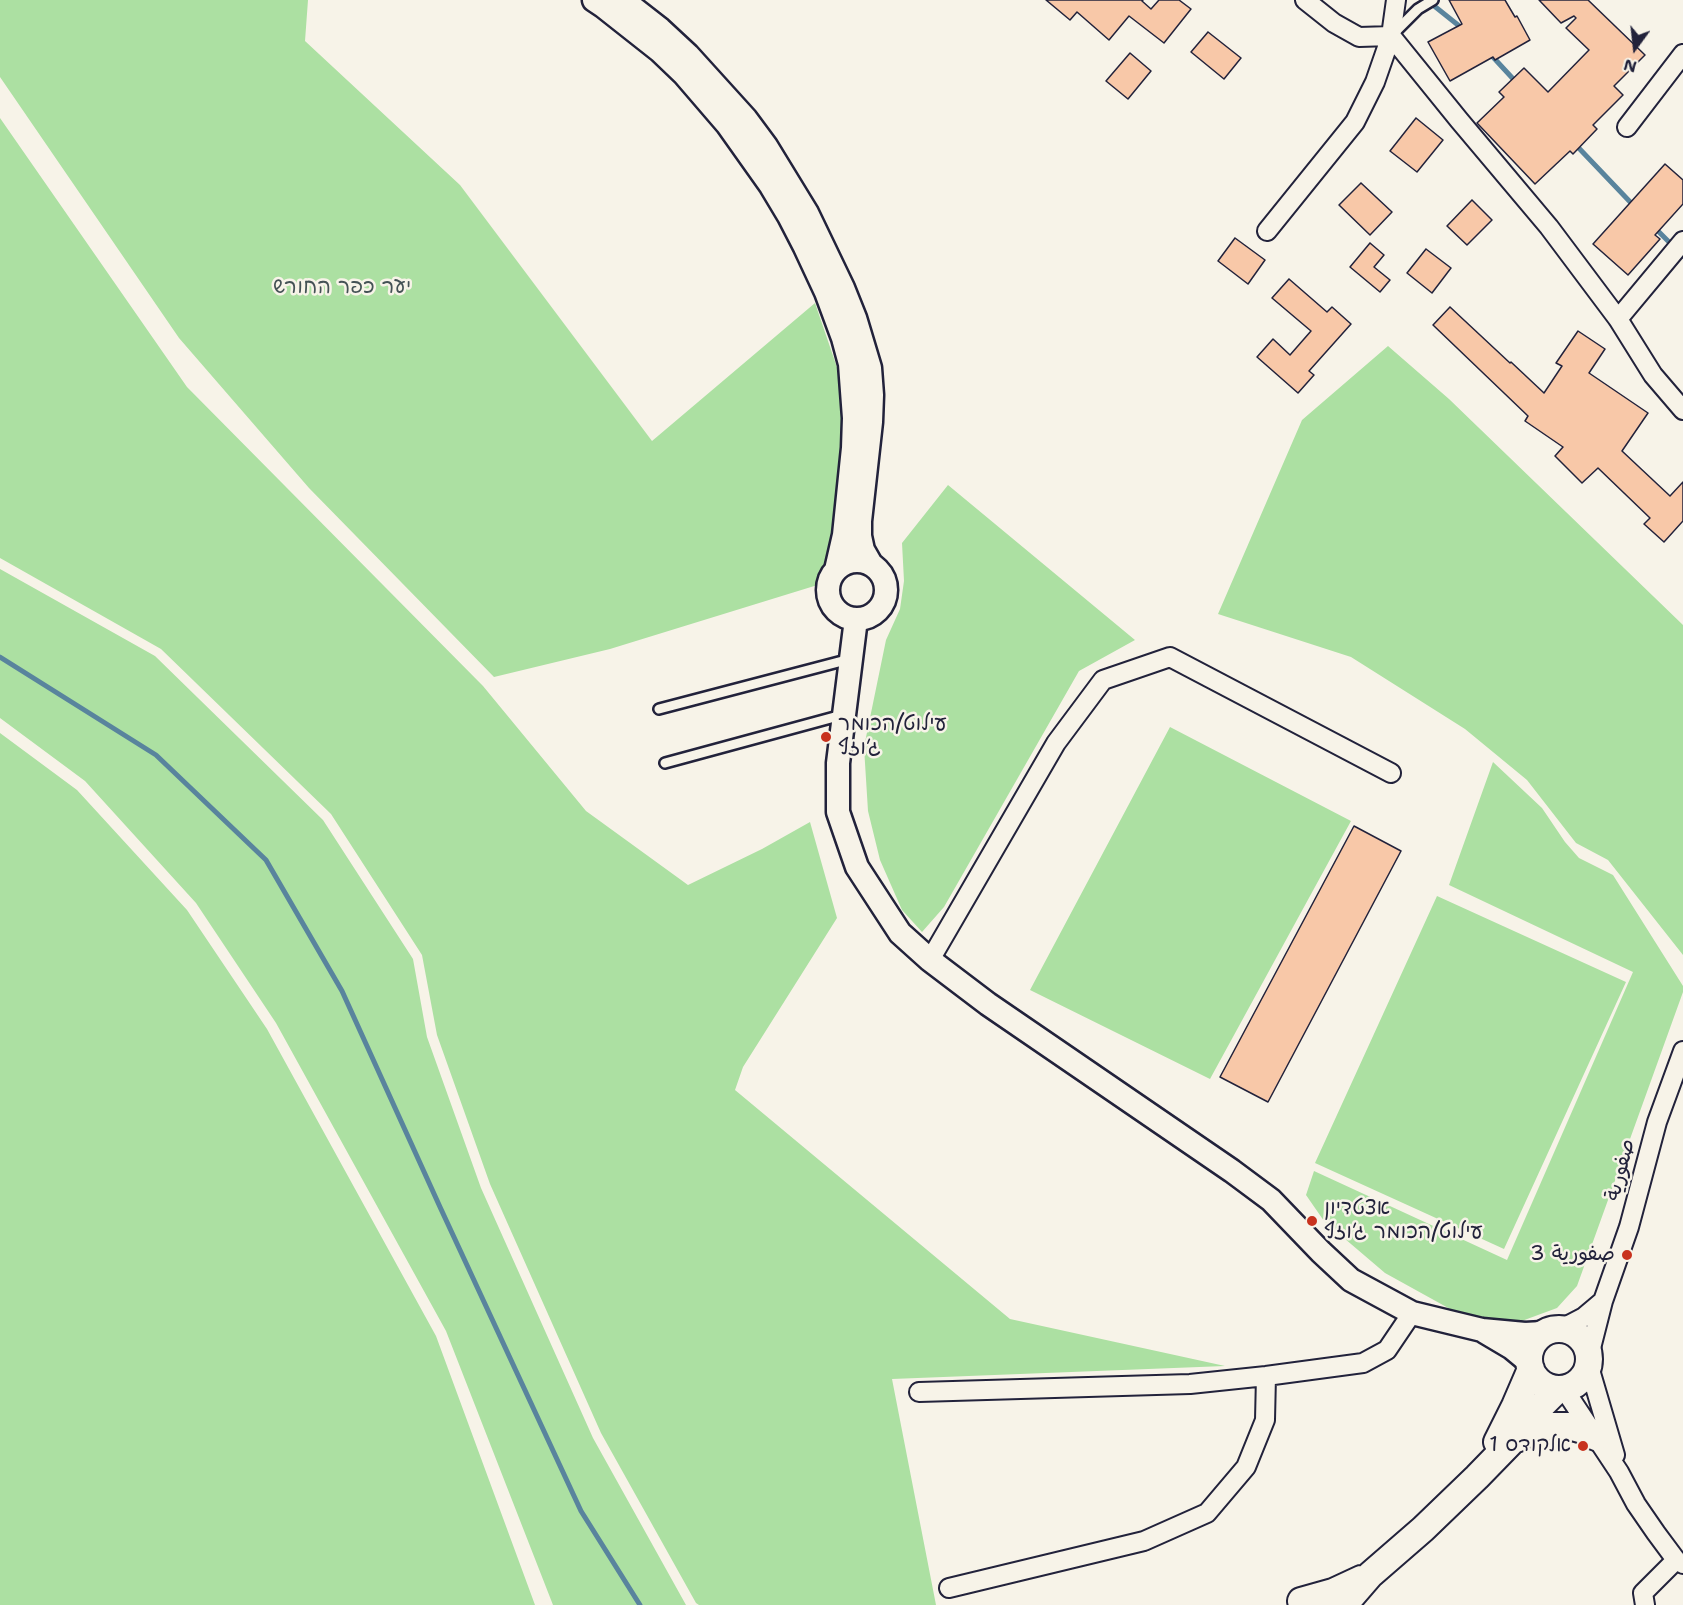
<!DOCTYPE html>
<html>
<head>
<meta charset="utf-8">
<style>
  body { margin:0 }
  #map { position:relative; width:1683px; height:1605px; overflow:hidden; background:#f7f3e8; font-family:"Shantell Sans",sans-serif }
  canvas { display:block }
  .north { position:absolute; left:1605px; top:18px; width:60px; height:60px; -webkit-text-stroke:4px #f7f3e8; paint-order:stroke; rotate:195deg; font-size:16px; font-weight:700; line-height:24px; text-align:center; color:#22223b }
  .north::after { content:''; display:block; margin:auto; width:21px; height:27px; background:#22223b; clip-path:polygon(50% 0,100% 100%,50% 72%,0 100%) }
</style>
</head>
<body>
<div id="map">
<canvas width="1683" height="1605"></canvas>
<div class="north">N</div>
</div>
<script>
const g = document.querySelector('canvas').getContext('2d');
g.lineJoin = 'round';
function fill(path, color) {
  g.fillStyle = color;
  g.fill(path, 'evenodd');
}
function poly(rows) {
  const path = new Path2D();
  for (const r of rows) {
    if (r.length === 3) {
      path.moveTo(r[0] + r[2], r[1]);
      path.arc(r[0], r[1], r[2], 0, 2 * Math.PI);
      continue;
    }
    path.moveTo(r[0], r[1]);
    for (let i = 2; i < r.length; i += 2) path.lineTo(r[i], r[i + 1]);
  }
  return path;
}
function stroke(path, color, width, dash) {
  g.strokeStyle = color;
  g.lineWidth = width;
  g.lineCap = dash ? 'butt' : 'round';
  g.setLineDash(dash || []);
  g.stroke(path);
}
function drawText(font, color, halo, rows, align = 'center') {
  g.font = font + ' "Shantell Sans","Playpen Sans Arabic","Playpen Sans Hebrew",sans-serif';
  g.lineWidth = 5;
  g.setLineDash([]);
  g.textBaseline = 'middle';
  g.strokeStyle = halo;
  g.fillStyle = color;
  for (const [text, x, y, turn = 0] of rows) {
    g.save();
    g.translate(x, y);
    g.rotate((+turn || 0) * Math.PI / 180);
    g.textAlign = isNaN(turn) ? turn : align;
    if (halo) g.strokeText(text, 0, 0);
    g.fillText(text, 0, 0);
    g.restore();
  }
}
fill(poly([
  [0,0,308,0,305,41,460,185,652,441,815,303,843,385,845,442,837,579,610,649,494,677,309,488,179,338,0,77],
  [0,118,187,387,483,686,586,811,688,885,762,849,810,822,837,918,743,1067,735,1090,1010,1319,1225,1366,892,1379,936,1605,699,1605,696,1603,601,1433,490,1184,437,1035,422,955,331,814,161,649,0,558],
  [1388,346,1449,399,1683,625,1683,955,1608,860,1576,843,1527,780,1465,729,1351,657,1218,614,1302,420],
  [948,485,1135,640,1079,671,944,907,922,932,902,910,880,860,868,811,864,747,886,640,900,609,904,581,902,543],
  [0,569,155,656,323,820,413,959,427,1037,481,1188,593,1438,686,1605,553,1605,446,1331,276,1023,196,903,85,781,0,718],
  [1170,727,1351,821,1210,1079,1030,990],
  [0,733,77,790,187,910,267,1029,436,1336,535,1605,0,1605],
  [1493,762,1542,808,1565,842,1579,858,1613,875,1683,986,1683,992,1577,1286,1557,1308,1519,1322,1470,1320,1385,1273,1324,1221,1306,1195,1314,1171,1507,1260,1633,972,1449,885],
  [1437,896,1626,982,1504,1249,1315,1163]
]), '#ace0a2');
stroke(poly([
  [1428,1,1463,29],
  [1492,56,1516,82],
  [1574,143,1634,206],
  [1655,228,1683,256],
  [0,657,156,755,266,860,342,991,440,1207,581,1511,640,1605]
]), '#59849d', 5);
const building = poly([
  [1046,0,1143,0,1142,1,1151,9,1159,0,1179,0,1191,9,1164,43,1129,16,1109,40,1077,12,1070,20,1046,0],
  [1449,0,1505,0,1515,17,1517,16,1530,40,1495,60,1493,57,1450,81,1428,42,1462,24,1449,0],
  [1539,0,1588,0,1645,55,1614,86,1623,95,1593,125,1597,129,1573,154,1570,151,1535,184,1477,123,1504,97,1499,92,1524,68,1548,92,1589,50,1566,28,1576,18,1574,16,1561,23,1539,0],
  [1208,32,1241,58,1224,79,1191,52,1208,32],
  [1130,53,1151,71,1128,99,1106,81,1130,53],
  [1416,118,1443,140,1417,172,1390,151,1416,118],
  [1665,164,1683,180,1683,204,1655,235,1660,239,1628,275,1593,244,1665,164],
  [1361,183,1392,212,1370,235,1339,205,1361,183],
  [1472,200,1492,220,1467,245,1447,226,1472,200],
  [1235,238,1265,260,1248,284,1218,261,1235,238],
  [1370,243,1384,255,1374,267,1390,280,1380,292,1350,267,1370,243],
  [1426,249,1451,268,1432,293,1407,273,1426,249],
  [1289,279,1327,312,1332,307,1351,324,1309,371,1314,375,1298,393,1257,357,1273,339,1290,355,1311,331,1272,298,1289,279],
  [1450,307,1510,363,1511,362,1544,393,1562,366,1556,363,1578,331,1605,349,1589,373,1648,413,1622,451,1670,496,1683,482,1683,521,1664,542,1644,524,1650,518,1598,468,1582,483,1555,456,1563,447,1525,421,1528,416,1433,325,1450,307],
  [1354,826,1401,851,1268,1102,1220,1077,1354,826]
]);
fill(building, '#f8c8a8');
stroke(building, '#22223b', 1.5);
const service = poly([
  [1394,33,1418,9,1433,0],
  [659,709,850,659],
  [665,763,842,715]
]);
const minor = poly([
  [1305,0,1334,23,1359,37,1391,36,1459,120,1549,227,1618,319,1653,375,1683,410],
  [1627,127,1683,54],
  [1267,231,1355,122,1375,82,1391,36,1396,0],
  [1618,319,1683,241],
  [930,960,1056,743,1103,680,1170,657,1391,773],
  [1561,1329,1584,1317,1603,1301],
  [1589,1356,1603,1301,1629,1227,1657,1122,1683,1051],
  [1588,1363,1615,1455],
  [1564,1389,1619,1472,1636,1504,1656,1533,1676,1560,1683,1564],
  [919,1392,1190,1384,1266,1376,1363,1363,1387,1350,1412,1313],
  [949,1588,1144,1541,1207,1513,1246,1467,1265,1420,1266,1376],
  [1645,1605,1643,1593,1676,1560]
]);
const tertiary = poly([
  [594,0,603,6,660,51,684,74,727,124,771,186,789,216,805,247,826,292,843,338,850,364,854,418,853,448,844,535,836,570],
  [623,0,660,29,688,55,746,119,766,146,807,213,843,288,855,318,870,368,872,395,871,422,860,521,860,536,863,550,871,564],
  [857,590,29],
  [856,619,838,763,838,812,857,867,900,933,930,960,988,1004,1232,1171,1271,1200,1321,1252,1351,1280,1412,1313,1482,1330,1525,1334,1543,1333],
  [1485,1332,1512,1348,1529,1362]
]);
const secondary = poly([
  [1559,1359,30],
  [1516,1439,1538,1428,1554,1426,1569,1426,1583,1430,1596,1437],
  [1497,1442,1515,1406,1531,1369],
  [1301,1601,1333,1592,1361,1579],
  [1344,1605,1370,1575,1423,1529,1477,1477,1513,1440,1536,1411,1558,1389]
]);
stroke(service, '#22223b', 14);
stroke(minor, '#22223b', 22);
stroke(tertiary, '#22223b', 27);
stroke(secondary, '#22223b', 30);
stroke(service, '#f7f3e8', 9);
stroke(minor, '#f7f3e8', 18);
stroke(tertiary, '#f7f3e8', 22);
stroke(secondary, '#f7f3e8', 26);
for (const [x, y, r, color] of [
  [826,737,6,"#c8321e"],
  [1312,1221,6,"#c8321e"],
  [1627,1255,6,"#c8321e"],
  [1583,1446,6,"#c8321e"]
]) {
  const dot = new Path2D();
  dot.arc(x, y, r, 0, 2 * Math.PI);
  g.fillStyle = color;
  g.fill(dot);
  stroke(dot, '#f7f3e8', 2);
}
drawText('21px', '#445255', '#f7f3e8', [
  ["יער כפר החורש",342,288]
]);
drawText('21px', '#22223b', '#f7f3e8', [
  ["עילוט/הכומר",838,725],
  ["ג׳וזף",838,749],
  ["אצטדיון",1324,1209],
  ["עילוט/הכומר ג׳וזף",1324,1233],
  ["صفورية 3",1615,1255,"right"],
  ["אלקודס 1",1571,1446,"right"]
], 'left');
drawText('21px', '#22223b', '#f7f3e8', [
  ["صفورية",1621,1170,-75]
]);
</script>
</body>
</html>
